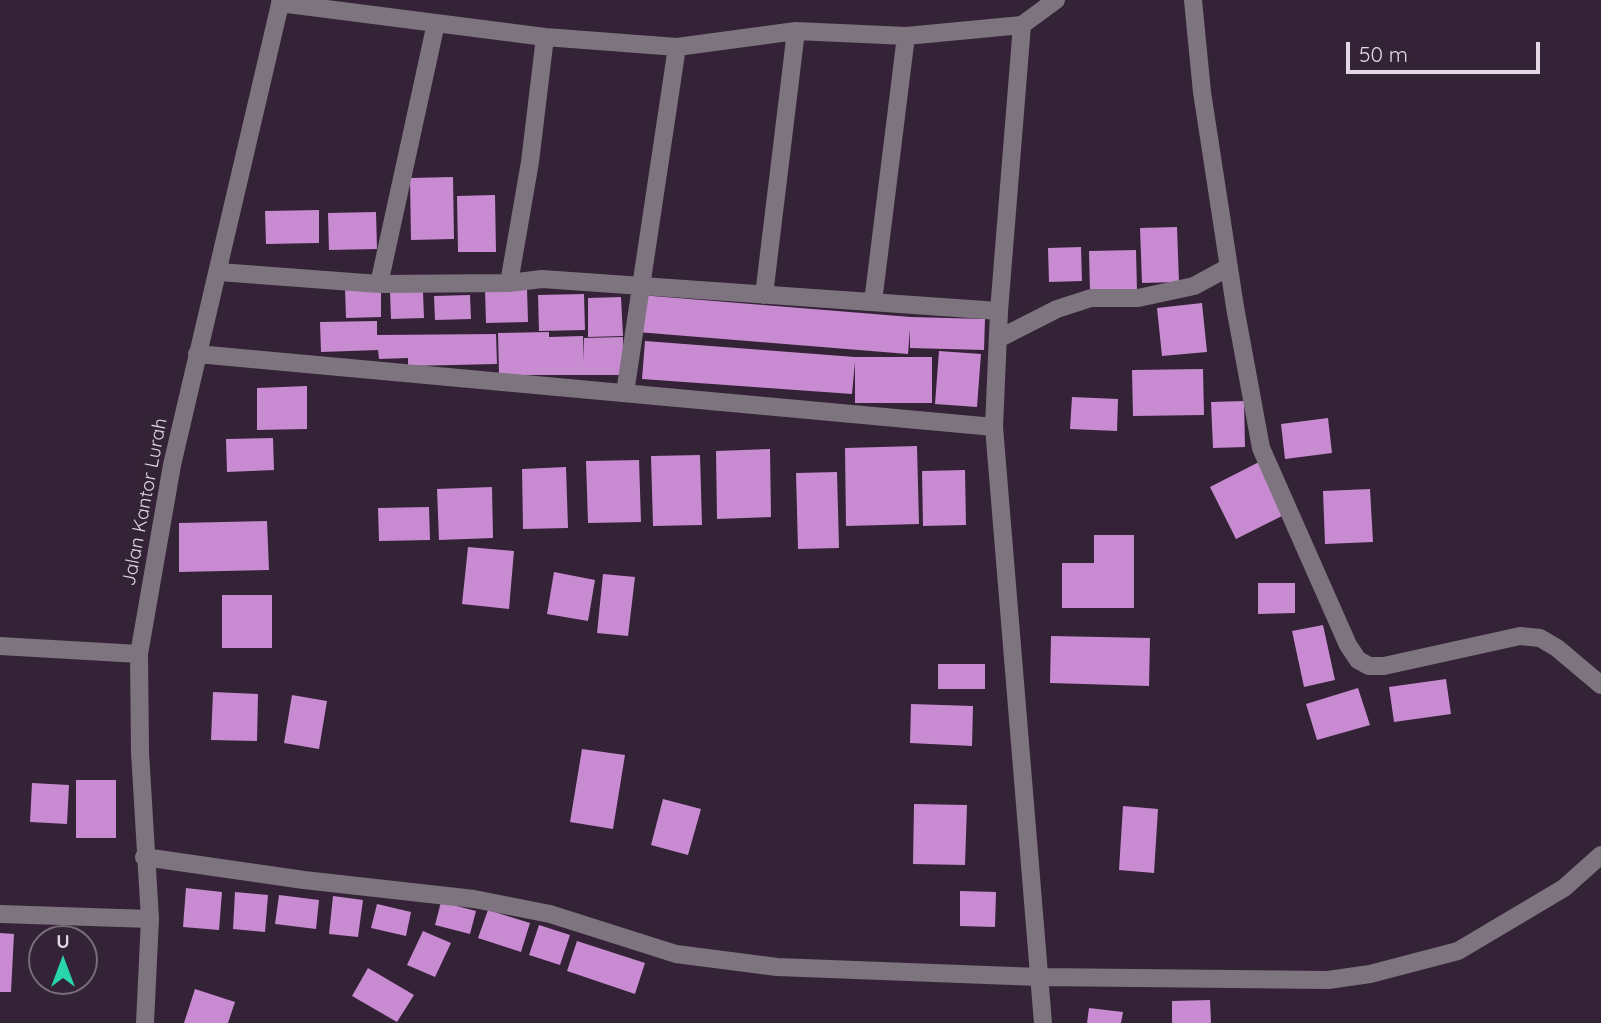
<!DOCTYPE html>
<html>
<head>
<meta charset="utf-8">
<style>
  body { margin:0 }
  #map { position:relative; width:1601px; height:1023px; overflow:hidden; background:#342336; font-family:Quicksand,sans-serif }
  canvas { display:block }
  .north { position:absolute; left:28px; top:925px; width:70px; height:70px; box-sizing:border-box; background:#342336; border:2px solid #7a6b7c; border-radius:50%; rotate:0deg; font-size:19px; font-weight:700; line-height:28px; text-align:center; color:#e4d8e5 }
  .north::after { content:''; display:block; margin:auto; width:24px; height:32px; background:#28d5ad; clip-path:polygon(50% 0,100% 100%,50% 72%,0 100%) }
  .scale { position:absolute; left:1346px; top:42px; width:194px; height:32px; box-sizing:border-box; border:4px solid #e4d8e5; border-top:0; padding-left:9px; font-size:21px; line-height:24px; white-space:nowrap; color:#e4d8e5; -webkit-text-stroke:5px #342336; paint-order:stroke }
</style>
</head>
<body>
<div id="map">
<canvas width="1601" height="1023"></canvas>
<div class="north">U</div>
<div class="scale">50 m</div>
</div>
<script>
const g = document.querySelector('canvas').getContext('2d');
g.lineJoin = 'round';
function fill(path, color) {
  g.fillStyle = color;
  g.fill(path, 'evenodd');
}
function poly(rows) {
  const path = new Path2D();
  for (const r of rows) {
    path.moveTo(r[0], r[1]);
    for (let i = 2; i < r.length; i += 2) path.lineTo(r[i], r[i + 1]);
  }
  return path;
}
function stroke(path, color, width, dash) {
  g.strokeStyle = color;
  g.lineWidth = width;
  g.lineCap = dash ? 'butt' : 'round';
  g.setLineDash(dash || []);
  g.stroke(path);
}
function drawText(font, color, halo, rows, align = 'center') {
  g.font = font + ' Quicksand,sans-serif';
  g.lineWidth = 7;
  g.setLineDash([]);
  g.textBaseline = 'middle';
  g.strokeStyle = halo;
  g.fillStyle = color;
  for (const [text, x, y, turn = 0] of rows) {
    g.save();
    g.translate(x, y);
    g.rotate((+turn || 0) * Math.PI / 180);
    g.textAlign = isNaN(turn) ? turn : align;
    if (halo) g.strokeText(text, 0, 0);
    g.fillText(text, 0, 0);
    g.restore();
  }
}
fill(poly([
  [453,177,454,239,411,240,410,178],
  [495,195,496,252,458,252,457,196],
  [319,210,319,243,266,244,265,211],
  [376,212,377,249,329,250,328,213],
  [1177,227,1179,282,1142,283,1140,228],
  [1081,247,1082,281,1049,282,1048,248],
  [1136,250,1137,291,1090,292,1089,251],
  [381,287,381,317,346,318,345,288],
  [527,288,528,322,486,323,485,289],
  [390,292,423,292,424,318,391,319],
  [584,294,585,330,539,331,538,295],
  [470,295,471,319,435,320,434,296],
  [640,295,911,317,985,319,984,350,910,348,910,329,908,354,637,332],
  [621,297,623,336,588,337,588,298],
  [1202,303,1207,352,1162,356,1157,308],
  [377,321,377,335,496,334,497,364,408,366,408,358,379,359,378,350,321,352,320,322],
  [549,332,549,337,583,336,584,362,584,338,623,337,623,375,499,375,498,333],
  [645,341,855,357,932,357,932,403,855,403,855,362,852,394,642,379],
  [939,351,981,354,977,407,935,404],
  [1203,369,1204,415,1133,416,1132,370],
  [307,386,307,429,257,430,257,388],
  [1072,397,1118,399,1117,431,1070,429],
  [1244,401,1245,447,1213,448,1211,402],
  [1328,418,1332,453,1285,459,1281,424],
  [273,438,274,470,227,472,226,439],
  [917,446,919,524,846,526,845,448],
  [770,449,771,517,717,519,716,451],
  [700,455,702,525,653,526,651,456],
  [639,460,641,522,588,523,586,461],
  [1259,462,1286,514,1236,539,1210,487],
  [566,467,568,528,523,529,522,469],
  [965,470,966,525,923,526,922,471],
  [837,472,839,548,798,549,796,473],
  [492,487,493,538,439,540,437,489],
  [1370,489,1373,542,1325,544,1323,491],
  [429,507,430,540,379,541,378,508],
  [267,521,269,570,179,572,179,523],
  [1094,535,1134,535,1134,608,1062,608,1062,563,1094,563],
  [468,547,514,551,509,609,462,604],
  [554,572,595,580,588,621,547,614],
  [603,574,635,577,628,636,597,633],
  [1258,583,1295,583,1295,613,1258,614],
  [222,595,272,595,272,648,222,648],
  [1323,625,1335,680,1304,687,1292,631],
  [1051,636,1150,638,1149,686,1050,683],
  [938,664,985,664,985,689,938,689],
  [1446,679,1451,714,1394,722,1389,687],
  [1358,688,1370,725,1317,740,1306,704],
  [213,692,258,694,257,741,211,740],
  [292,695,327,701,319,749,284,743],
  [911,704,973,706,972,746,910,743],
  [582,749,625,755,613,829,570,822],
  [76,780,116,780,116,838,76,838],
  [32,783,69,785,67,824,30,822],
  [663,799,701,809,688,855,651,845],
  [914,804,967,805,965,865,913,864],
  [1123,806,1158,809,1154,873,1119,870],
  [186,888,222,892,219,930,183,927],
  [960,891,996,892,995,927,960,926],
  [235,892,268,895,265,932,233,929],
  [279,895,319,900,316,929,275,924],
  [333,896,363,900,358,937,329,934],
  [441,902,476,911,470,934,435,925],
  [377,904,411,912,406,936,371,928],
  [488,910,530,923,521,952,478,938],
  [539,925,570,935,560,965,529,955],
  [423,931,451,943,435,977,407,965],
  [0,933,14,934,11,992,0,992],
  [577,941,645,963,635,994,567,971],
  [368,968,414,995,397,1022,352,996],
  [195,989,235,1002,228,1023,184,1023],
  [1210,1000,1211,1023,1172,1023,1172,1001],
  [1089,1008,1123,1012,1121,1023,1087,1023]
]), '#c88ad1');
stroke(poly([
  [1193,0,1202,92,1235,307,1261,448,1348,645,1358,660,1369,666,1384,666,1520,636,1540,638,1557,648,1601,685],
  [280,3,545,37,677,47,796,31,906,36,1022,25,1056,0],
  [509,283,530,162,545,37],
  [379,284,436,23],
  [764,295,796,31],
  [873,302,906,36],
  [999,311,1022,25],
  [998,339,1057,309,1091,298,1138,298,1194,286,1229,267],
  [197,354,994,427,999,311,542,279,509,283,379,284,219,272],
  [625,393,677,47],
  [994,427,1043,1023],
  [0,646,139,654],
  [144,857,304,880,474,899,550,914,676,954,777,967,1039,977,1328,980,1370,974,1458,951,1564,888,1601,855],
  [0,914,150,919],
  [145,1023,150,919,140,752,139,654,172,465,281,0]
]), '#7d747f', 18);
drawText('19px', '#e4d8e5', '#342336', [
  ["Jalan Kantor Lurah",145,502,-79]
]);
</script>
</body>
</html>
